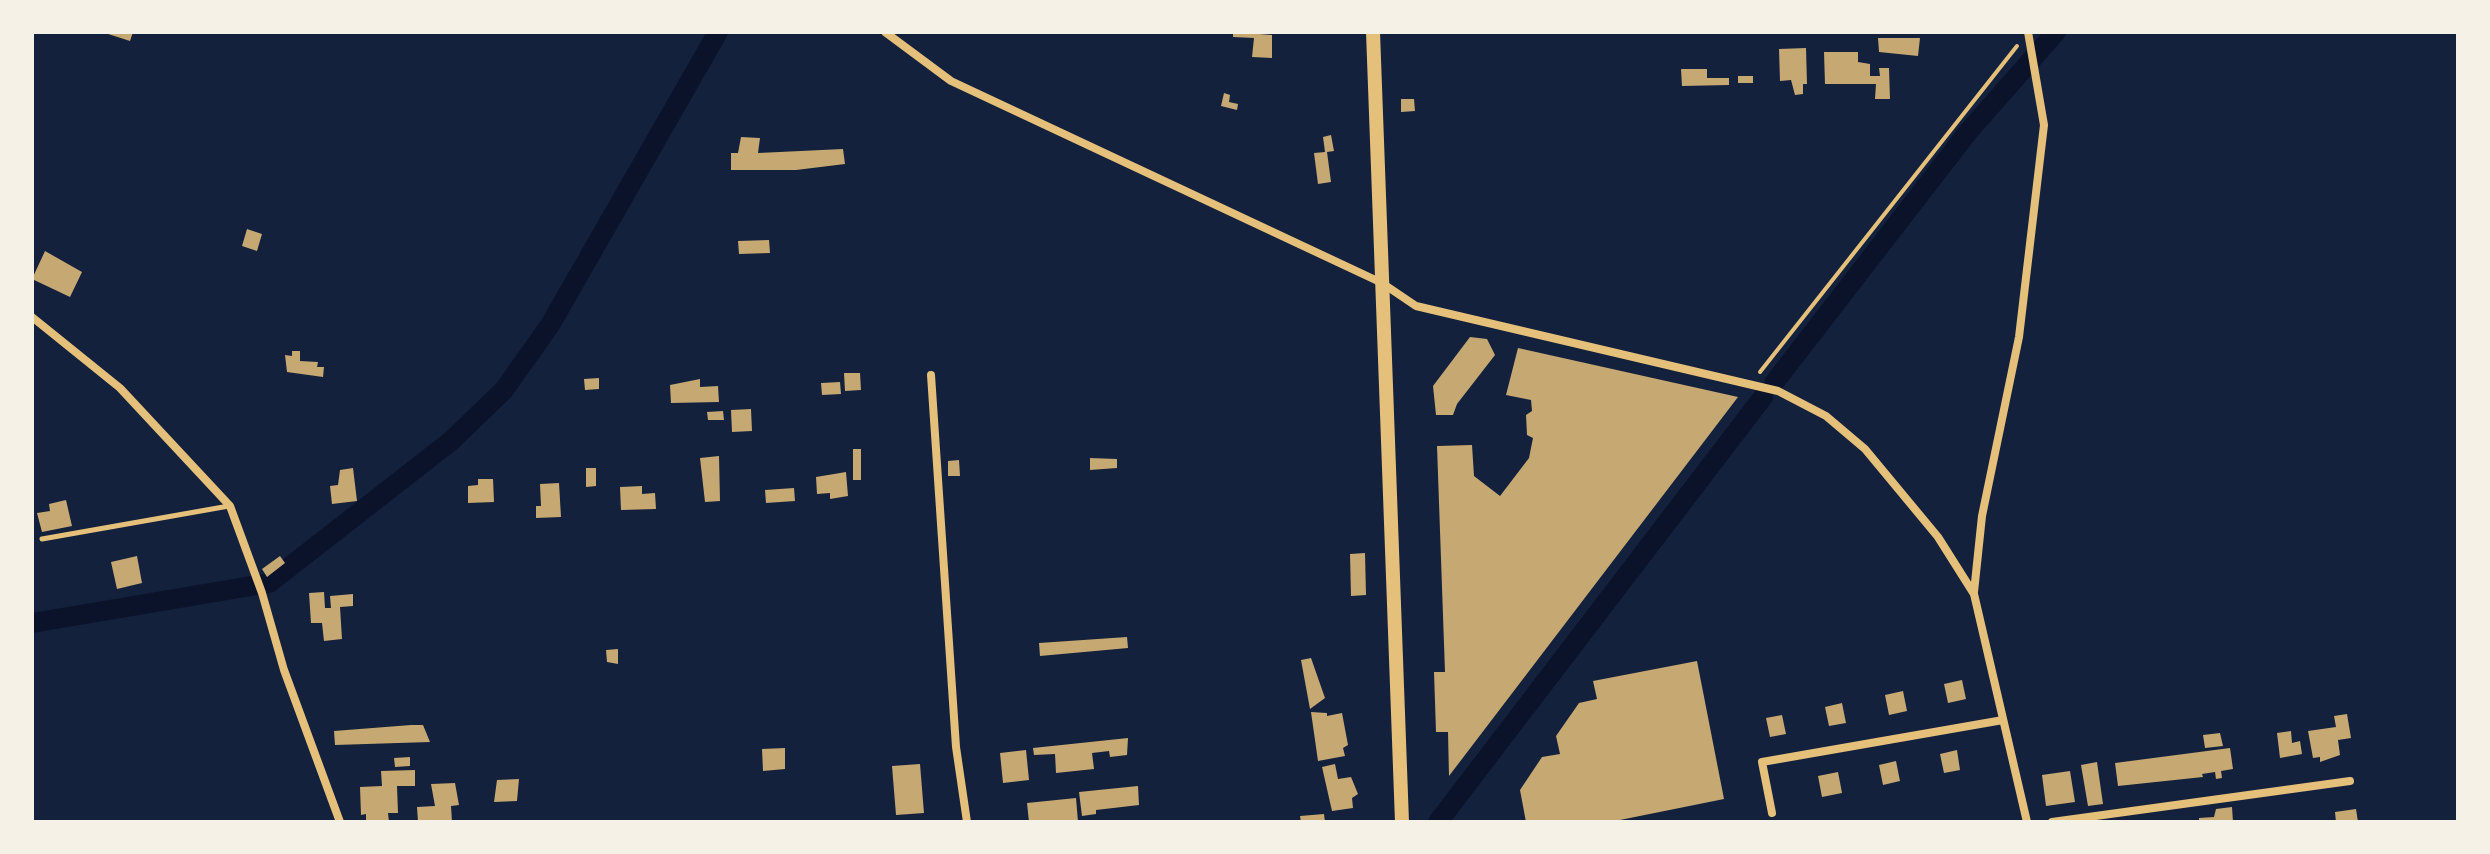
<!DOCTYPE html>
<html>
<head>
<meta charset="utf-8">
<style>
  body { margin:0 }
  #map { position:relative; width:2490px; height:854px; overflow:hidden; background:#14213d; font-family:Raleway,sans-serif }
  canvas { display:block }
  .frame { position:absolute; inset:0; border:34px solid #f6f1e7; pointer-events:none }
</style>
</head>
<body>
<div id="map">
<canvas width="2490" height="854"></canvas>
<div class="frame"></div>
</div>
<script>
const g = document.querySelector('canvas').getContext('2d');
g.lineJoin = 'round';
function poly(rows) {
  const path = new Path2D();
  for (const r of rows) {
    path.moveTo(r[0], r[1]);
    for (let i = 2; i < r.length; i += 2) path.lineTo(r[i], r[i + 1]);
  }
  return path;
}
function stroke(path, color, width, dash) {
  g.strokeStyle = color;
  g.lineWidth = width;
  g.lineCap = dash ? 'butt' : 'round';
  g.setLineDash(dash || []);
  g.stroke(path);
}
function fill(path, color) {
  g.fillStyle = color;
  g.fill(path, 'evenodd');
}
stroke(poly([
  [1774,383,1968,132,2056,32],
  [32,623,269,583,451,441,504,390,550,325,718,32],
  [1438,822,1763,397]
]), '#0b132b', 20);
fill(poly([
  [102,32,133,32,130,41],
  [1233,32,1272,35,1272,58,1252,57,1254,38,1233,37],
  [1878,38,1920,38,1918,56,1879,52],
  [1806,48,1807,84,1803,84,1803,94,1795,95,1791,80,1780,81,1779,49],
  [1824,52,1858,52,1858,62,1870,64,1870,76,1880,76,1879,68,1889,68,1890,99,1875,99,1876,84,1825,84],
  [1681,69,1707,69,1707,78,1729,78,1729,85,1682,86],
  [1738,76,1753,76,1753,83,1738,83],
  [1224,93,1230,95,1229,102,1238,104,1237,110,1221,106],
  [1401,99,1414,99,1415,111,1401,112],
  [1331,135,1334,151,1327,152,1331,182,1318,184,1314,153,1325,152,1323,137],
  [741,137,760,138,758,153,843,149,845,164,796,170,731,170,731,153,738,153],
  [247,229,262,234,257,251,242,246],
  [769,240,770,253,739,254,738,241],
  [45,251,82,272,70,297,32,279],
  [1470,337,1487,339,1495,355,1457,404,1453,415,1436,415,1433,386],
  [1518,348,1738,397,1449,776,1448,732,1436,732,1434,672,1445,672,1437,446,1472,445,1474,476,1500,496,1529,458,1533,438,1527,435,1526,415,1532,411,1531,400,1506,395],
  [292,351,300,351,300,361,318,362,317,367,324,367,323,377,287,372,285,355,292,356],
  [844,373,860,373,861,390,845,391],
  [599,378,599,389,585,390,584,379],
  [700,379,700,387,718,386,719,402,671,403,670,385],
  [840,382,841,394,822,395,821,383],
  [751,409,752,431,732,432,731,410],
  [723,411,724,420,708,420,707,412],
  [853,449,861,449,861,480,853,480],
  [719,456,720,501,705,502,700,458],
  [1090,458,1117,459,1117,468,1090,470],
  [959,460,960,476,948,476,948,461],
  [353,468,357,501,332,504,330,486,338,485,340,470],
  [586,468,596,468,596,486,586,487],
  [846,472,848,496,830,499,830,493,817,494,816,477],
  [478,479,493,479,494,502,468,503,468,486,478,485],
  [559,483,561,517,536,518,536,506,541,506,540,484],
  [642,486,642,494,655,493,656,509,621,510,620,487],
  [794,488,795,501,766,503,765,490],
  [66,500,72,526,42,532,37,513,50,511,49,504],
  [1365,553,1366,595,1351,596,1350,554],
  [137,556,142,583,117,589,111,562],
  [280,556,285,563,267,577,262,569],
  [324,592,325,608,331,608,330,596,353,594,353,606,340,607,342,639,324,641,322,623,311,623,309,593],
  [1127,637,1128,648,1040,656,1039,643],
  [618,649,618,664,607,662,606,650],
  [1311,658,1325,698,1310,709,1301,660],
  [1697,661,1724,799,1610,822,1526,822,1520,790,1542,757,1560,754,1556,736,1579,703,1597,699,1593,681],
  [1962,680,1966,699,1948,703,1944,684],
  [1903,691,1907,711,1889,715,1885,695],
  [1842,703,1846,723,1829,726,1825,707],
  [1311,712,1327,713,1327,716,1342,713,1348,745,1343,748,1345,756,1318,761],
  [2347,714,2351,738,2338,740,2340,755,2320,762,2320,757,2313,758,2308,731,2336,727,2334,716],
  [1782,715,1786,734,1770,737,1766,718],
  [411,725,423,725,430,742,335,745,334,731],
  [2291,731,2292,743,2300,741,2302,754,2280,758,2277,733],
  [2220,733,2223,746,2205,748,2203,735],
  [1128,738,1127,755,1110,757,1109,751,1092,753,1094,769,1056,773,1055,754,1034,755,1033,748],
  [785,748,785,769,763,771,762,749],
  [2230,748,2233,769,2221,771,2222,778,2216,779,2215,772,2202,774,2203,777,2118,786,2115,763],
  [1026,750,1029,780,1003,783,1000,753],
  [1957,750,1960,770,1944,773,1940,754],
  [410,757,410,766,395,767,394,758],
  [1896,761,1900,781,1883,785,1879,765],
  [2097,762,2103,804,2088,806,2081,765],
  [920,764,924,813,896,815,892,766],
  [1335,764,1338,779,1351,777,1358,794,1352,798,1353,808,1332,811,1322,767],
  [415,770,415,786,397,786,398,813,388,813,389,822,366,822,366,814,361,815,360,787,382,786,381,771],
  [2070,771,2075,802,2046,806,2042,775],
  [1838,772,1842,793,1822,797,1818,776],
  [519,779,517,801,494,802,497,780],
  [455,783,459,805,451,806,452,822,418,822,417,807,435,806,431,784],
  [1138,786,1139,805,1096,810,1096,814,1082,816,1079,792],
  [1076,798,1078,822,1029,822,1027,803],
  [2232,807,2233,822,2199,822,2199,818,2214,817,2216,809],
  [2356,809,2358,822,2336,822,2335,812],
  [1324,814,1325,822,1301,822,1300,816]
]), '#c6a872');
stroke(poly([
  [1760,372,2017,46]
]), '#e5c07b', 4);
stroke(poly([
  [42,539,229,506]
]), '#e5c07b', 5);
stroke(poly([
  [885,32,951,81,1382,283,1416,306,1778,391,1826,416,1865,449,1938,537,1974,594,2027,822],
  [32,317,120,388,230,506,262,593,284,670,340,822],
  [931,375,956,747,967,822],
  [1974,592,1982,516,2019,337,2044,125,2028,32],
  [1772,813,1762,762,2003,720],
  [2052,822,2350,781]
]), '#e5c07b', 8);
stroke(poly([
  [1373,32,1402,822]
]), '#e5c07b', 14);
</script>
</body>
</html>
